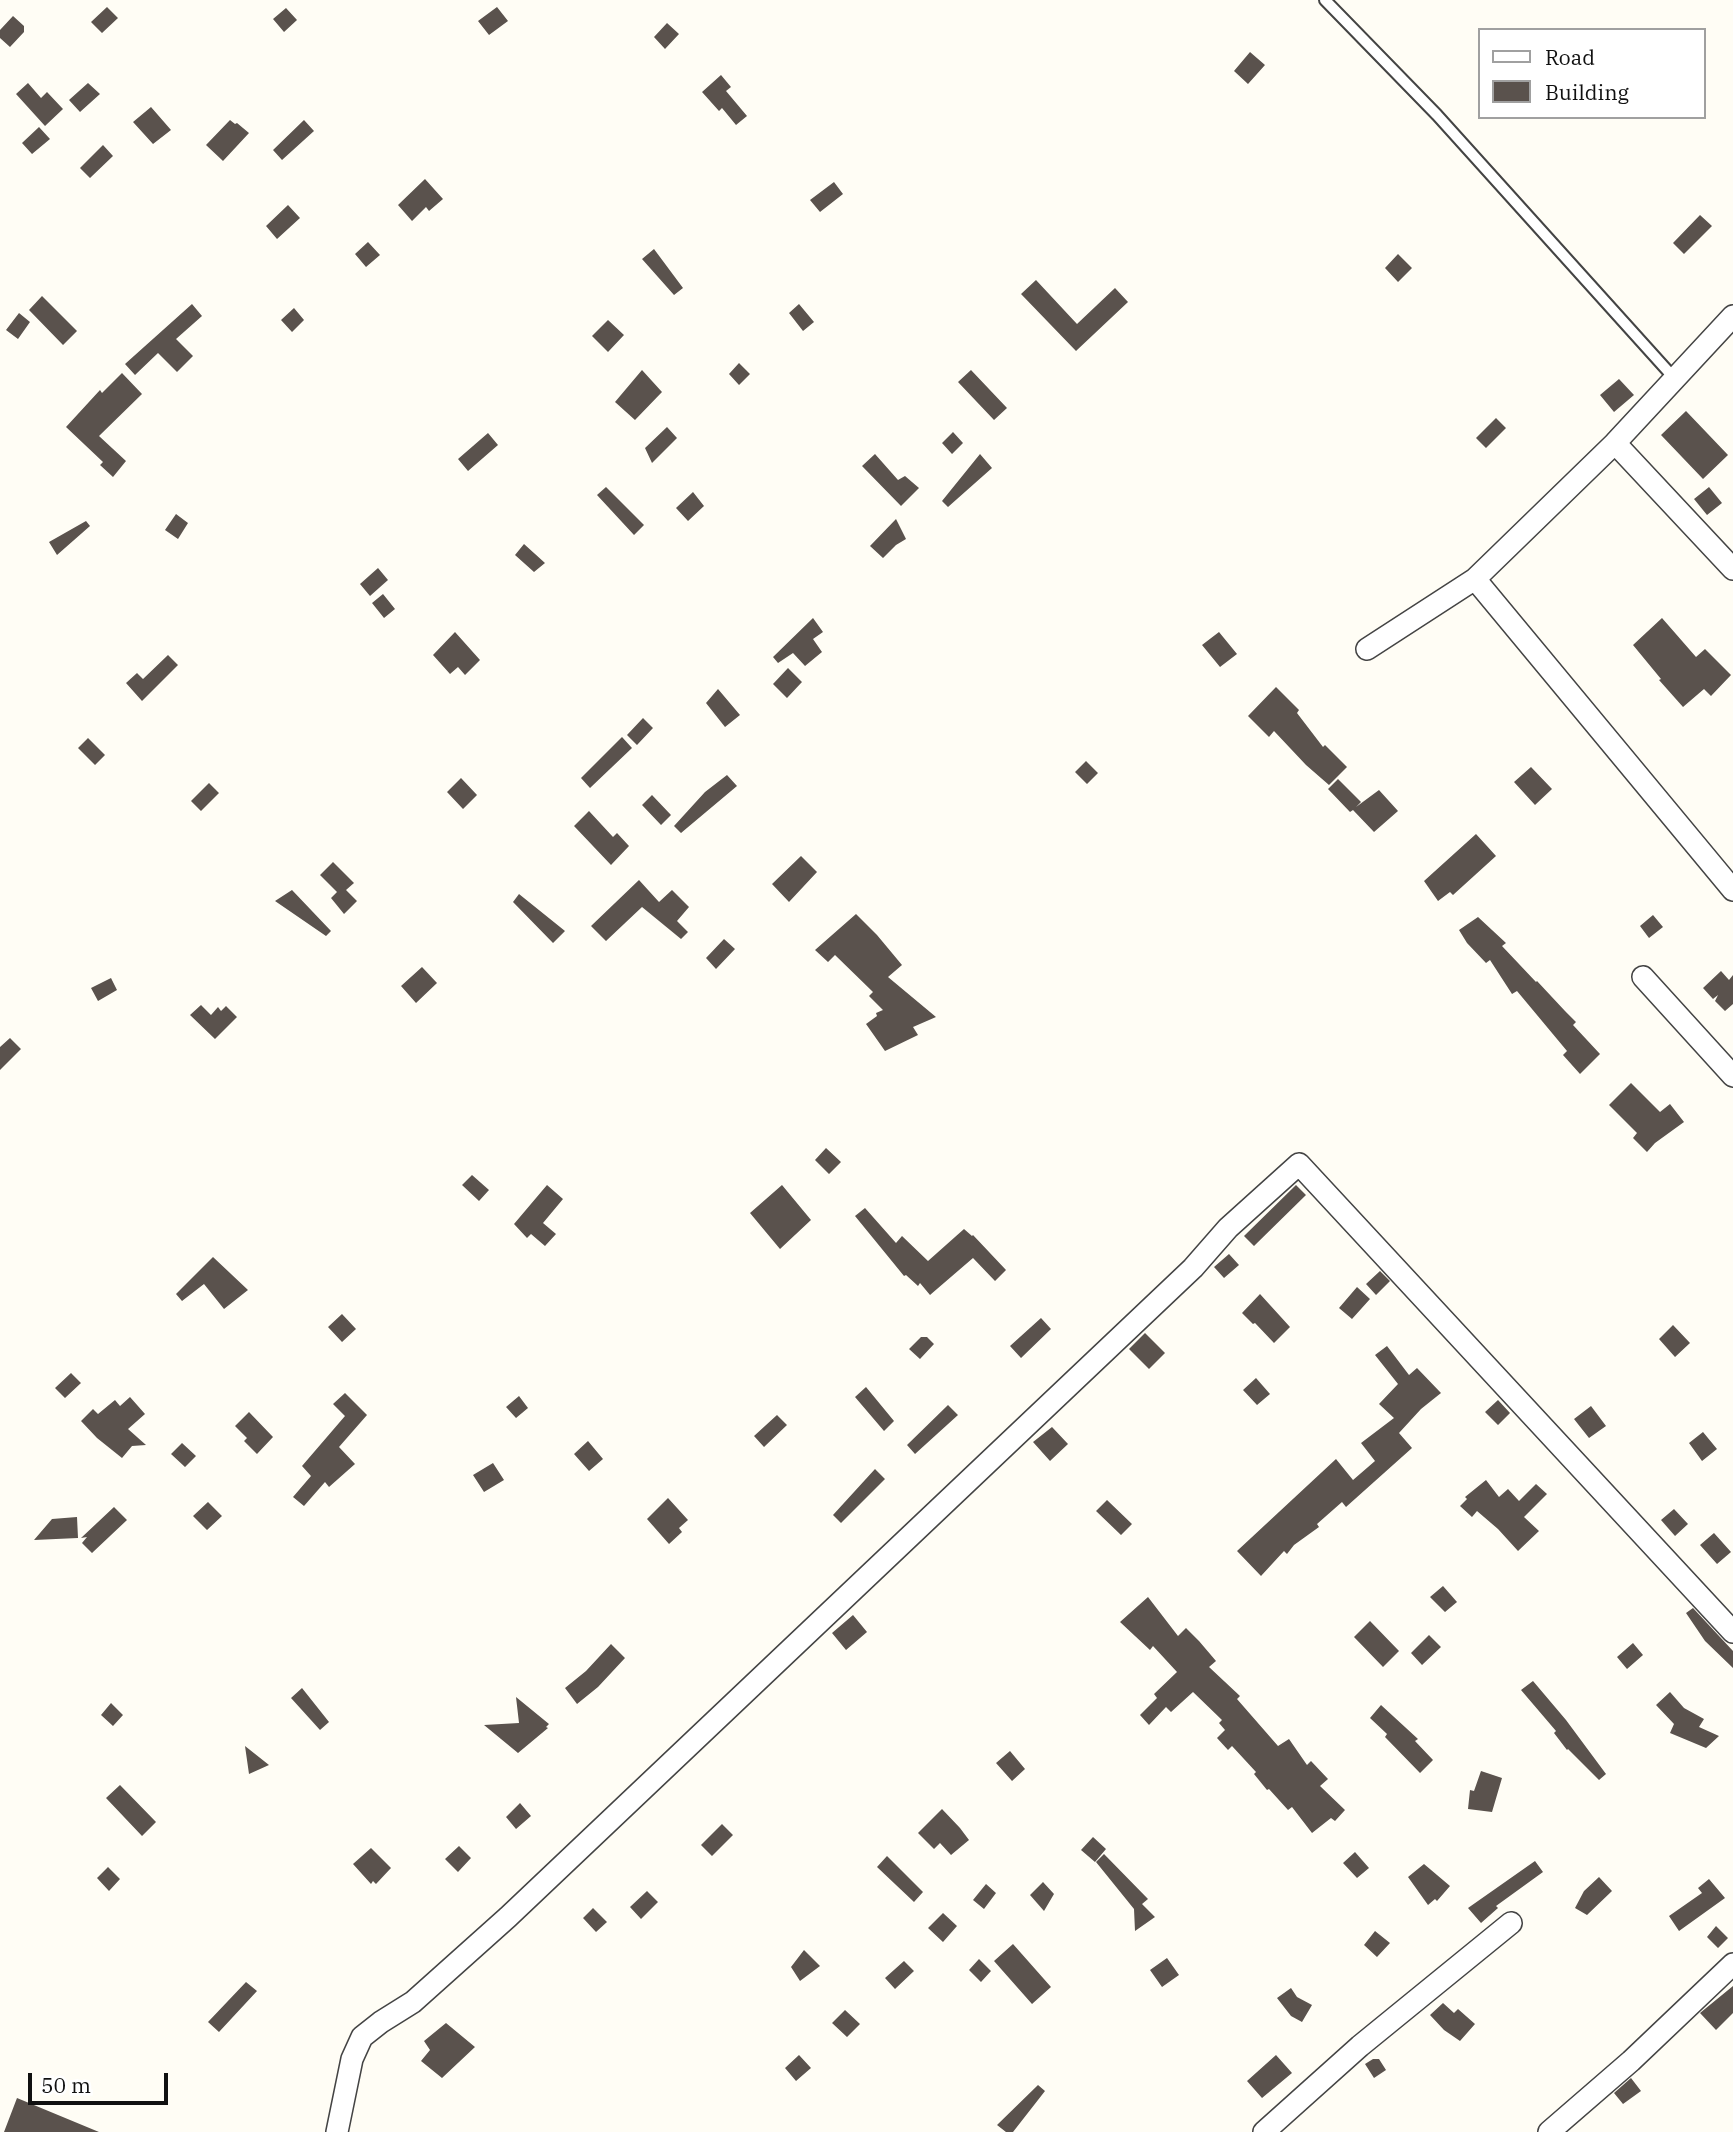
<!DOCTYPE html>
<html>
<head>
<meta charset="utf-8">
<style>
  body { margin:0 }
  #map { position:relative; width:1733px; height:2132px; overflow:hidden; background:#fffdf5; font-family:"IBM Plex Serif",serif }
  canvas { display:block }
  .legend { position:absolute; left:1478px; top:28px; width:228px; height:91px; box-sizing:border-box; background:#fff; border:2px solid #a0a0a0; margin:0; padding:9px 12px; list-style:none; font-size:21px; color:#111 }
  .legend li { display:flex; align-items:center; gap:14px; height:35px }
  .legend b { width:35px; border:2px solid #a0a0a0 }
  .scale { position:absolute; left:28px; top:2073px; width:140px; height:32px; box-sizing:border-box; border:4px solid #111; border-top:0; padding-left:9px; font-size:21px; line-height:24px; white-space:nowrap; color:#111; -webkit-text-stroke:5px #fff; paint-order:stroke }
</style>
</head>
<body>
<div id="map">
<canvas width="1733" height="2132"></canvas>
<ul class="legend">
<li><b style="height:9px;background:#fff"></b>Road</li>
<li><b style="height:19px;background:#5a524d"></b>Building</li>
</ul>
<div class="scale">50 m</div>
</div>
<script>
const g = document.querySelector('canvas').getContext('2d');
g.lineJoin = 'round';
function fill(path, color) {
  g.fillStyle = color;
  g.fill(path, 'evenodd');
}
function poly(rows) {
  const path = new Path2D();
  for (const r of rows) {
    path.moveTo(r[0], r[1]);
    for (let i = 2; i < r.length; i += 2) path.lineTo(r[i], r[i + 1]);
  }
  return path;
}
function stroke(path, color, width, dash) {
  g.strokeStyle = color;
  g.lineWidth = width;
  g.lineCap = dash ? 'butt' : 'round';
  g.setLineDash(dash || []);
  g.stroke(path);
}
fill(poly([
  [107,7,118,18,102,33,91,22],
  [497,7,508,21,489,35,478,21],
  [286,8,297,20,284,32,273,19],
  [13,16,24,26,24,32,10,47,0,38,0,30],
  [667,23,679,34,665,49,654,37],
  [1250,52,1265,65,1248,84,1234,71],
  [721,75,731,87,726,91,747,116,736,125,722,108,719,111,702,92],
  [28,83,41,98,47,92,63,109,45,126,16,94],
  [88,83,100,94,80,112,69,100],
  [151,107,171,130,153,144,133,122],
  [230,120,235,124,237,123,249,133,223,161,206,145],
  [304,120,314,131,282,160,273,150],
  [39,127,50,139,32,154,22,143],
  [103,145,113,156,90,178,80,168],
  [425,179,443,199,429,211,426,207,412,221,398,205],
  [834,182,843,194,820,212,810,200],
  [288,205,300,218,277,239,266,226],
  [1700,215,1712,226,1684,254,1673,243],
  [368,242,380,255,366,267,355,254],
  [654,249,683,288,674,295,642,259],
  [1398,254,1412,268,1398,282,1385,268],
  [1036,280,1077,324,1115,288,1128,302,1076,351,1021,294],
  [42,296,77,331,63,345,29,310],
  [192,304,202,316,176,339,193,356,177,372,158,353,135,375,125,364],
  [799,304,814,322,803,331,789,313],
  [294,308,304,320,292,332,281,320],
  [19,313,30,322,18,339,6,330],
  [608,320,624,335,608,352,592,336],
  [739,363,750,374,739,385,729,374],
  [642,370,662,392,635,420,615,402],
  [971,370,1007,408,994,420,958,382],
  [122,373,142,394,99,436,126,461,113,477,100,465,103,462,66,427,100,390,102,393],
  [1619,379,1634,395,1614,412,1600,395],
  [1686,411,1728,455,1703,479,1661,435],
  [1496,418,1506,428,1486,448,1476,438],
  [667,427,677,438,652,463,645,448],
  [953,432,963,443,952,454,942,443],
  [488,433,498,445,468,471,458,459],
  [875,454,898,480,905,476,919,488,901,506,862,466],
  [980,454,992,468,948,507,942,501],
  [606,487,644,525,634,535,597,495],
  [1709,487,1722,503,1707,515,1694,499],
  [693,492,704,506,688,521,676,508],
  [176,514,188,523,178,539,165,530],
  [896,519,906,539,896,545,883,558,870,546],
  [86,521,90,526,57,555,49,542],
  [524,544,545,563,534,572,515,555],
  [378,568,388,580,370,596,360,584],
  [383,594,395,609,384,618,372,603],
  [813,618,823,632,813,639,822,652,805,666,793,653,778,663,773,657],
  [1662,618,1696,657,1705,649,1731,675,1711,696,1704,689,1683,707,1659,680,1661,679,1633,645],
  [455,632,480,660,465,675,458,667,450,674,433,655],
  [1219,632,1237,654,1220,667,1202,645],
  [168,655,178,665,142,701,126,683,137,673,143,679],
  [788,668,802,682,787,698,773,684],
  [1276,687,1299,710,1297,713,1323,747,1325,745,1347,767,1329,785,1306,765,1274,731,1269,737,1248,716],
  [718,689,740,715,725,727,706,703],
  [643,718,653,728,637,745,627,735],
  [622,737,632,748,590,788,581,778],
  [88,738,105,755,95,765,78,748],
  [1086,761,1098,773,1087,784,1075,772],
  [1531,767,1552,789,1535,805,1514,782],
  [727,775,737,786,681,833,674,826,705,792],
  [461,778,477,795,463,809,447,792],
  [1338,779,1361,802,1356,807,1379,790,1398,811,1374,832,1353,810,1350,812,1328,789],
  [209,783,219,793,201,811,191,801],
  [652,795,671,815,661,825,642,805],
  [589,811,613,837,617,833,629,846,611,865,574,826],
  [1476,834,1496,856,1453,895,1450,892,1438,901,1424,881],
  [801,856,817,872,789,902,772,884],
  [333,862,354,883,346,890,357,901,344,914,331,898,337,892,320,875],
  [639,880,659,902,672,890,689,907,677,921,688,932,681,939,642,907,606,941,591,926],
  [292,890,331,931,326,936,275,901],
  [519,894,565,931,553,943,513,902],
  [856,914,877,935,902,965,888,977,936,1017,913,1027,918,1035,885,1051,866,1024,877,1016,876,1013,883,1010,869,996,873,992,835,955,828,962,815,950],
  [1653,915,1663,927,1649,938,1640,926],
  [1478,917,1506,943,1502,946,1536,982,1537,981,1565,1011,1576,1022,1573,1025,1600,1054,1580,1074,1563,1055,1567,1051,1517,991,1512,994,1490,960,1486,963,1467,943,1459,930],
  [724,939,735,949,716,969,706,958],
  [422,967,437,983,416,1003,401,986],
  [1721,971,1729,980,1733,975,1733,1004,1725,1011,1715,1001,1718,995,1713,999,1703,988],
  [111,978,117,990,98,1001,91,988],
  [201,1005,211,1015,218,1007,221,1011,226,1006,237,1017,215,1039,190,1015],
  [10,1038,21,1049,0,1070,0,1047],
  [1631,1083,1660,1112,1670,1104,1684,1122,1655,1143,1647,1152,1633,1138,1637,1133,1609,1105],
  [826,1148,841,1162,829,1174,815,1160],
  [472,1175,489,1190,479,1201,462,1185],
  [547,1185,563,1199,543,1223,556,1234,545,1246,531,1234,527,1238,514,1224],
  [782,1185,811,1220,780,1249,750,1213],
  [1296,1185,1306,1195,1254,1246,1244,1236],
  [865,1208,896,1243,902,1236,928,1261,964,1229,972,1236,973,1235,1006,1270,995,1281,973,1258,930,1295,920,1283,918,1286,906,1275,904,1276,855,1216],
  [1229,1254,1239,1265,1224,1278,1214,1267],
  [213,1257,248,1290,224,1309,204,1284,182,1301,176,1294],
  [1380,1271,1390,1281,1376,1295,1366,1284],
  [1357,1287,1370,1299,1352,1319,1339,1308],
  [1260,1294,1290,1327,1274,1343,1255,1323,1253,1324,1242,1313],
  [342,1314,356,1329,342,1342,328,1327],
  [1041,1318,1051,1329,1021,1358,1010,1346],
  [1673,1325,1690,1343,1675,1357,1659,1339],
  [1145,1333,1165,1353,1149,1369,1129,1349],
  [921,1337,927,1337,934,1344,920,1359,909,1349],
  [1387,1346,1409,1375,1417,1368,1441,1393,1421,1409,1399,1433,1412,1448,1346,1507,1342,1502,1317,1524,1319,1527,1294,1545,1287,1554,1284,1551,1261,1576,1237,1551,1336,1459,1353,1480,1375,1461,1361,1443,1394,1418,1379,1404,1398,1384,1375,1355],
  [71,1373,81,1383,65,1398,55,1388],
  [1256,1378,1270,1394,1257,1405,1243,1390],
  [866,1387,894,1421,884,1431,855,1397],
  [345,1393,367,1415,339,1447,355,1464,329,1487,325,1482,304,1506,293,1497,311,1476,302,1466,345,1416,333,1404],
  [519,1396,528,1408,516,1418,506,1407],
  [130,1397,145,1414,128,1429,146,1445,132,1446,122,1458,97,1438,81,1421,93,1409,98,1414,115,1400,120,1406],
  [1498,1400,1510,1413,1498,1425,1485,1412],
  [948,1405,958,1415,915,1454,907,1445],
  [1591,1406,1606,1426,1589,1438,1574,1419],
  [249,1412,273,1437,257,1454,244,1441,247,1438,235,1426],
  [777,1415,787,1425,764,1447,754,1436],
  [1052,1427,1068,1444,1050,1461,1033,1442],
  [1703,1432,1717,1449,1702,1461,1689,1443],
  [588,1441,603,1459,589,1471,574,1454],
  [182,1443,196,1456,185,1467,171,1454],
  [493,1463,504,1480,484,1492,473,1475],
  [875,1469,885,1479,841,1523,833,1515],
  [1486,1480,1499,1497,1508,1489,1519,1501,1536,1484,1547,1494,1524,1517,1539,1531,1518,1551,1498,1529,1477,1511,1472,1517,1460,1506,1467,1499,1465,1497],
  [668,1498,688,1520,679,1528,682,1532,669,1544,647,1519],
  [1107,1500,1132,1524,1121,1535,1096,1511],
  [208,1502,222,1516,207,1530,193,1516],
  [114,1507,127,1520,92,1553,82,1543,87,1537,81,1538],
  [1674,1509,1688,1524,1675,1536,1661,1520],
  [77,1517,78,1538,34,1540,52,1519],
  [1714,1533,1731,1552,1717,1564,1700,1545],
  [1443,1586,1457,1602,1445,1612,1430,1597],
  [1148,1597,1178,1636,1186,1628,1199,1641,1216,1661,1209,1667,1240,1696,1237,1699,1278,1746,1289,1739,1307,1765,1311,1761,1328,1779,1320,1786,1345,1810,1335,1821,1331,1818,1312,1833,1292,1807,1288,1810,1269,1789,1267,1790,1254,1774,1256,1772,1232,1746,1228,1750,1217,1738,1225,1730,1219,1723,1222,1720,1193,1692,1171,1712,1166,1707,1149,1725,1140,1715,1157,1698,1154,1694,1177,1672,1153,1646,1150,1650,1120,1622],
  [1693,1608,1733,1651,1733,1668,1705,1641,1686,1613],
  [853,1615,867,1632,846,1650,832,1633],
  [1370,1621,1399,1651,1383,1667,1354,1637],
  [1429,1635,1441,1647,1422,1665,1411,1653],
  [1633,1643,1643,1655,1627,1669,1617,1657],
  [611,1644,625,1658,598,1687,577,1704,565,1688,586,1671],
  [1533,1681,1566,1720,1606,1774,1599,1780,1568,1749,1567,1750,1554,1733,1556,1731,1521,1690],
  [302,1688,329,1722,320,1730,291,1698],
  [1670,1692,1684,1708,1704,1719,1699,1727,1719,1736,1706,1748,1670,1733,1674,1724,1656,1705],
  [516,1697,549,1724,546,1727,548,1728,518,1753,484,1725,519,1723],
  [111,1703,123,1715,113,1726,101,1715],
  [1381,1705,1418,1739,1415,1741,1433,1760,1420,1773,1385,1737,1387,1734,1370,1718],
  [245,1746,269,1765,249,1774],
  [1010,1751,1025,1769,1012,1781,996,1763],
  [1481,1771,1502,1778,1492,1812,1468,1809,1470,1790,1474,1791],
  [120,1785,156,1822,142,1836,106,1798],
  [520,1803,531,1816,516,1829,506,1817],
  [942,1809,960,1828,969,1840,951,1855,940,1843,934,1849,918,1833],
  [722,1824,733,1835,712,1856,701,1845],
  [1093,1837,1106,1849,1095,1862,1081,1850],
  [459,1846,471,1858,458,1872,445,1859],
  [371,1848,391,1868,376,1884,373,1881,371,1884,353,1864],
  [1355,1852,1369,1868,1357,1878,1343,1863],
  [1104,1854,1148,1899,1142,1904,1155,1917,1135,1931,1134,1909,1096,1862],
  [887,1856,923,1892,914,1902,877,1867],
  [1535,1861,1543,1872,1496,1906,1498,1908,1481,1923,1468,1908],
  [1424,1864,1450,1886,1437,1901,1435,1899,1428,1905,1408,1877],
  [108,1867,120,1879,109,1891,97,1878],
  [1599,1877,1612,1891,1587,1915,1575,1908,1584,1891],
  [1709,1879,1725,1898,1679,1931,1669,1916,1702,1893,1698,1888],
  [1043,1882,1054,1894,1044,1911,1030,1895],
  [986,1884,996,1893,984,1909,973,1900],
  [647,1891,658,1902,641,1919,630,1907],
  [593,1908,607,1922,596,1932,583,1918],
  [943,1913,957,1926,943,1942,928,1928],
  [1716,1926,1728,1938,1718,1948,1707,1937],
  [1375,1931,1390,1943,1377,1957,1364,1945],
  [1013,1944,1051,1987,1032,2004,994,1961],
  [804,1950,820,1966,800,1981,791,1967],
  [1167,1958,1179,1975,1162,1987,1150,1970],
  [979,1959,991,1971,981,1982,969,1970],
  [904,1961,914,1971,895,1989,885,1978],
  [246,1982,257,1991,219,2032,208,2022],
  [1733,1986,1733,2013,1716,2030,1700,2013],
  [1291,1988,1297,1997,1312,2005,1302,2022,1291,2016,1277,1998],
  [1443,2003,1454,2013,1458,2009,1475,2024,1460,2041,1444,2030,1430,2015],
  [845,2010,860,2024,847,2037,832,2023],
  [446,2023,475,2047,442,2078,421,2061,430,2050,424,2041],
  [799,2055,811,2068,796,2081,785,2068],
  [1276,2055,1292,2073,1262,2098,1247,2081],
  [1373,2059,1379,2059,1386,2070,1374,2078,1365,2064],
  [1631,2078,1641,2091,1623,2104,1614,2093],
  [1038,2085,1045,2091,1013,2132,1006,2132,997,2125],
  [17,2098,99,2132,4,2132]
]), '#5a524d');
const service = poly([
  [1325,0,1437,115,1675,379]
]);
const minor = poly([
  [1615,443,1733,569],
  [1475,579,1615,443,1733,316],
  [1367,649,1475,579,1733,890],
  [1643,977,1733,1076],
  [337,2132,352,2059,362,2037,381,2022,413,2002,508,1917,1193,1268,1228,1228,1299,1164,1733,1632],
  [1264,2132,1360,2046,1511,1923],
  [1549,2132,1631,2061,1733,1964]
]);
stroke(service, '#444', 14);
stroke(minor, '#444', 24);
stroke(service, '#fff', 10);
stroke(minor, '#fff', 21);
</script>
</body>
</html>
